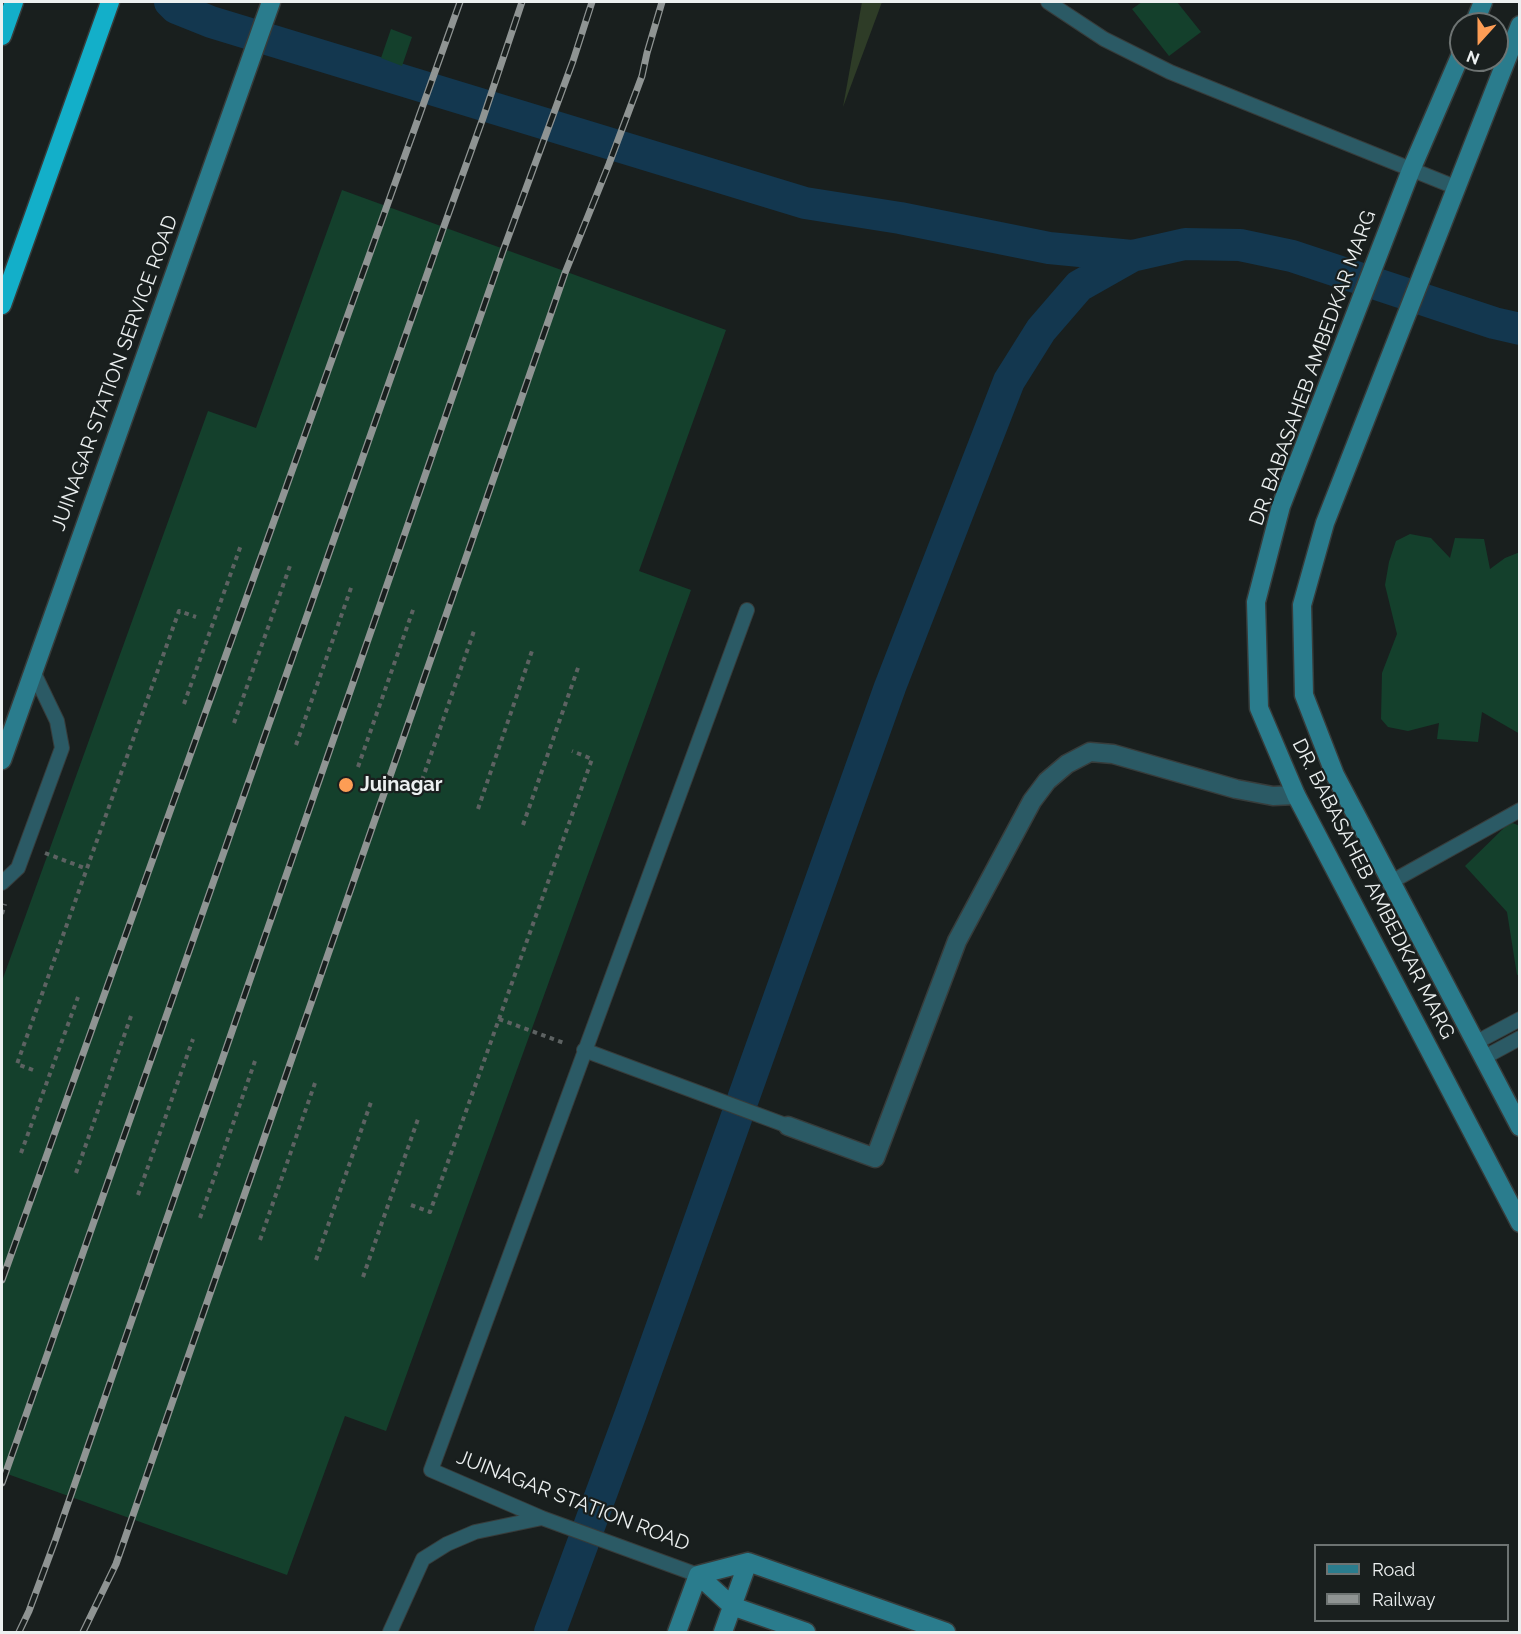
<!DOCTYPE html>
<html>
<head>
<meta charset="utf-8">
<style>
  body { margin:0 }
  #map { position:relative; width:1521px; height:1634px; overflow:hidden; background:#191f1e; font-family:Raleway,sans-serif }
  canvas { display:block }
  .frame { position:absolute; inset:0; border:3px solid #ecf0f0; pointer-events:none }
  .legend { position:absolute; left:1314px; top:1544px; width:195px; height:78px; box-sizing:border-box; background:#191f1e; border:2px solid #6d7372; margin:0; padding:8px 10px; list-style:none; font-size:18px; color:#ecf0f0 }
  .legend li { display:flex; align-items:center; gap:12px; height:30px }
  .legend b { width:30px; border:2px solid #6d7372 }
  .north { position:absolute; left:1449px; top:12px; width:60px; height:60px; box-sizing:border-box; background:#191f1e; border:2px solid #6d7372; border-radius:50%; rotate:201deg; font-size:16px; font-weight:700; line-height:24px; text-align:center; color:#ecf0f0 }
  .north::after { content:''; display:block; margin:auto; width:21px; height:27px; background:#fd9d55; clip-path:polygon(50% 0,100% 100%,50% 72%,0 100%) }
</style>
</head>
<body>
<div id="map">
<canvas width="1521" height="1634"></canvas>
<div class="frame"></div>
<ul class="legend">
<li><b style="height:8px;background:#2a7c8d"></b>Road</li>
<li><b style="height:8px;background:#8f9493"></b>Railway</li>
</ul>
<div class="north">N</div>
</div>
<script>
const g = document.querySelector('canvas').getContext('2d');
g.lineJoin = 'round';
function fill(path, color) {
  g.fillStyle = color;
  g.fill(path, 'evenodd');
}
function poly(rows) {
  const path = new Path2D();
  for (const r of rows) {
    path.moveTo(r[0], r[1]);
    for (let i = 2; i < r.length; i += 2) path.lineTo(r[i], r[i + 1]);
  }
  return path;
}
function stroke(path, color, width, dash) {
  g.strokeStyle = color;
  g.lineWidth = width;
  g.lineCap = dash ? 'butt' : 'round';
  g.setLineDash(dash || []);
  g.stroke(path);
}
function drawText(font, color, halo, rows, align = 'center') {
  g.font = font + ' Raleway,sans-serif';
  g.lineWidth = 4.5;
  g.setLineDash([]);
  g.textBaseline = 'middle';
  g.strokeStyle = halo;
  g.fillStyle = color;
  for (const [text, x, y, turn = 0] of rows) {
    g.save();
    g.translate(x, y);
    g.rotate((+turn || 0) * Math.PI / 180);
    g.textAlign = isNaN(turn) ? turn : align;
    if (halo) g.strokeText(text, 0, 0);
    g.fillText(text, 0, 0);
    g.restore();
  }
}
fill(poly([
  [862,2,882,2,843,107]
]), '#2e3c27');
stroke(poly([
  [170,2,176,8,211,22,805,203,900,218,1049,248,1132,256],
  [550,1632,631,1413,890,687,1009,381,1041,330,1079,286,1132,256,1185,244,1240,245,1292,256,1494,323,1520,329]
]), '#13374f', 32);
fill(poly([
  [1142,2,1177,2,1201,32,1169,56,1132,9],
  [391,29,412,37,402,66,381,58],
  [342,190,726,330,639,571,691,590,386,1431,345,1416,287,1575,2,1472,2,981,208,411,256,428],
  [1410,534,1431,538,1450,558,1455,538,1484,539,1490,569,1505,558,1520,552,1520,734,1482,712,1478,742,1437,739,1439,723,1408,731,1388,727,1381,719,1382,673,1397,634,1385,585,1389,562,1396,541],
  [1510,822,1520,826,1520,974,1517,975,1507,912,1465,866]
]), '#14402c');
const lane = poly([
  [1048,2,1104,39,1170,72,1455,187],
  [1391,882,1520,810],
  [2,883,18,868,62,748,57,721,33,671],
  [1475,1043,1520,1019],
  [584,1050,788,1126],
  [1483,1058,1520,1038],
  [698,1575,542,1518,431,1470,747,610],
  [390,1632,423,1559,447,1544,475,1532,542,1518]
]);
const street = poly([
  [788,1126,875,1158,957,941,1032,801,1047,781,1067,764,1090,752,1113,754,1236,789,1273,796,1296,795]
]);
const secondary = poly([
  [1474,24,1483,2],
  [1520,25,1325,523,1302,605,1304,695,1335,775,1520,1127],
  [1461,54,1411,170,1281,506,1256,602,1259,708,1296,795,1520,1223],
  [2,760,271,2],
  [698,1575,748,1562,946,1632],
  [698,1575,732,1606,806,1632],
  [677,1632,698,1575],
  [723,1632,748,1562]
]);
const highway = poly([
  [2,36,14,2],
  [2,305,110,2]
]);
stroke(lane, '#373c3b', 16);
stroke(street, '#373c3b', 21);
stroke(secondary, '#373c3b', 21);
stroke(highway, '#373c3b', 21);
stroke(poly([
  [184,704,241,545],
  [234,723,291,563],
  [296,745,352,585],
  [358,767,414,607],
  [419,789,475,628],
  [478,809,533,648],
  [523,825,579,665],
  [45,853,87,869],
  [2,914,5,904],
  [499,1019,564,1043],
  [33,1070,17,1064,179,611,196,617],
  [21,1153,78,997],
  [76,1173,131,1016],
  [138,1195,193,1039],
  [411,1205,430,1212,592,759,572,751],
  [200,1218,255,1061],
  [260,1240,315,1083],
  [316,1260,371,1102],
  [363,1277,418,1119]
]), '#5d6262', 4, [4.5, 4.5]);
stroke(lane, '#2b5a65', 14);
stroke(street, '#2b5a65', 18);
stroke(secondary, '#2a7c8d', 18);
stroke(highway, '#13afc9', 18);
const rail = poly([
  [2,1280,460,2],
  [2,1483,443,229,483,118,522,2],
  [19,1632,29,1611,55,1541,503,251,573,61,592,2],
  [83,1632,116,1564,565,273,609,164,642,76,647,53,662,2]
]);
stroke(rail, '#8f9493', 7);
stroke(rail, '#191f1e', 4.5, [14]);
for (const [x, y, r, color] of [
  [346,785,8,"#fd9d55"]
]) {
  const dot = new Path2D();
  dot.arc(x, y, r, 0, 2 * Math.PI);
  g.fillStyle = color;
  g.fill(dot);
  stroke(dot, '#191f1e', 2);
}
drawText('20px', '#ecf0f0', '#191f1e', [
  ["DR. BABASAHEB AMBEDKAR MARG",1313,368,-70],
  ["JUINAGAR STATION SERVICE ROAD",115,373,-70],
  ["DR. BABASAHEB AMBEDKAR MARG",1373,889,63],
  ["JUINAGAR STATION ROAD",573,1501,21]
]);
drawText('bold 20px', '#ecf0f0', '#191f1e', [
  ["Juinagar",360,785]
], 'left');
</script>
</body>
</html>
